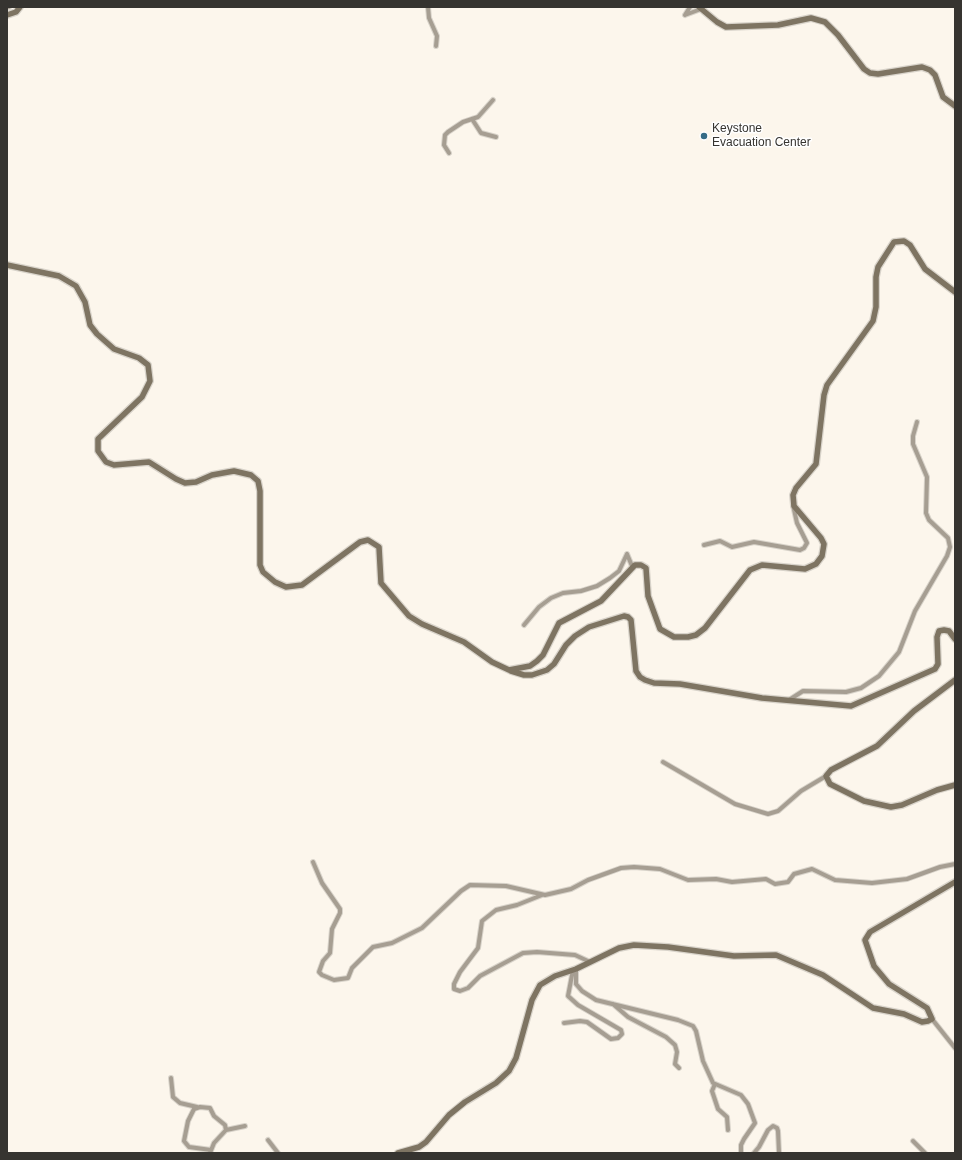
<!DOCTYPE html>
<html>
<head>
<meta charset="utf-8">
<style>
  body { margin:0 }
  #map { position:relative; width:962px; height:1160px; overflow:hidden; background:#fcf6ec; font-family:Arial,sans-serif }
  canvas { display:block }
  .frame { position:absolute; inset:0; border:8px solid #363430; pointer-events:none }
</style>
</head>
<body>
<div id="map">
<canvas width="962" height="1160"></canvas>
<div class="frame"></div>
</div>
<script>
const g = document.querySelector('canvas').getContext('2d');
g.lineJoin = 'round';
function poly(rows) {
  const path = new Path2D();
  for (const r of rows) {
    path.moveTo(r[0], r[1]);
    for (let i = 2; i < r.length; i += 2) path.lineTo(r[i], r[i + 1]);
  }
  return path;
}
function stroke(path, color, width, dash) {
  g.strokeStyle = color;
  g.lineWidth = width;
  g.lineCap = dash ? 'butt' : 'round';
  g.setLineDash(dash || []);
  g.stroke(path);
}
function drawText(font, color, halo, rows, align = 'center') {
  g.font = font + ' Arial,sans-serif';
  g.lineWidth = 3;
  g.setLineDash([]);
  g.textBaseline = 'middle';
  g.strokeStyle = halo;
  g.fillStyle = color;
  for (const [text, x, y, turn = 0] of rows) {
    g.save();
    g.translate(x, y);
    g.rotate((+turn || 0) * Math.PI / 180);
    g.textAlign = isNaN(turn) ? turn : align;
    if (halo) g.strokeText(text, 0, 0);
    g.fillText(text, 0, 0);
    g.restore();
  }
}
const street = poly([
  [7,7,9,7],
  [428,7,429,18,437,36,436,46],
  [685,15,701,9],
  [685,15,690,7],
  [472,119,481,133,496,137],
  [449,153,444,145,445,135,448,132,463,122,478,117,493,100],
  [704,545,720,541,732,547,754,542,800,550,804,548,807,543,797,523,793,505],
  [627,554,632,566],
  [524,625,539,607,551,598,563,593,581,591,597,586,610,578,619,571,627,554],
  [789,700,803,691,846,692,861,688,879,676,899,652,915,611,947,556,950,547,948,538,929,520,926,513,927,477,913,444,913,436,917,422],
  [663,762,735,804,768,814,778,811,801,791,826,776],
  [313,862,322,883,340,909,340,913,332,929,330,953,323,961,319,972,322,975,334,980,348,978,352,968,373,947,392,943,422,928,461,891,470,885,506,886,545,895,571,889,588,880,621,868,634,867,660,869,688,880,716,879,732,882,766,879,775,884,788,882,794,874,812,869,835,880,872,883,907,879,940,867,955,864],
  [542,895,517,905,496,910,482,921,478,948,460,972,454,984,454,989,460,991,468,988,480,976,523,953,537,952,575,955,590,962],
  [576,969,576,984,582,991,596,1000,678,1020,693,1026,696,1031,703,1061,713,1083,741,1095,748,1104,755,1123,744,1139,741,1145,741,1153],
  [613,1004,628,1017,666,1037,675,1045,677,1052,675,1064,679,1068],
  [932,1019,955,1048],
  [564,1023,580,1021,587,1022,611,1039,618,1038,622,1034,621,1030,578,1005,568,996,573,970],
  [171,1078,173,1097,180,1103,197,1107],
  [715,1084,712,1091,718,1109,727,1117,728,1130],
  [268,1140,278,1153],
  [913,1141,925,1153],
  [211,1150,189,1147,184,1141,188,1121,194,1109,200,1107,210,1108,214,1116,225,1125,226,1130],
  [210,1153,214,1143,226,1130,245,1126],
  [754,1153,759,1147,768,1130,773,1126,777,1128,778,1131,779,1153]
]);
const secondary = poly([
  [699,7,717,22,726,27,778,25,811,18,825,22,838,35,864,69,870,73,878,74,922,67,930,70,935,75,943,97,955,106],
  [7,15,16,12,20,7],
  [7,265,59,276,76,286,85,302,90,325,97,334,114,349,139,358,148,365,150,381,142,397,98,439,98,451,106,462,114,465,149,462,176,479,185,483,196,482,212,475,234,471,251,475,258,481,260,491,260,565,263,572,275,582,286,587,302,585,360,542,368,540,379,547,381,583,409,616,422,624,464,642,492,662,509,670,530,666,537,661,543,655,559,623,601,601,635,565,641,565,646,568,648,596,660,629,674,637,688,637,696,635,705,628,750,570,762,565,805,569,816,564,822,556,824,544,821,538,794,506,793,495,796,488,816,464,824,395,827,385,873,321,876,307,876,277,878,267,894,242,904,241,910,245,925,269,955,292],
  [511,671,524,675,532,675,547,670,554,664,566,645,575,636,589,627,624,616,628,617,631,620,636,671,640,677,645,680,654,683,680,684,762,698,851,706,935,669,938,664,937,637,939,631,944,630,949,631,955,639],
  [955,680,914,711,877,746,831,770,826,776,830,784,864,801,891,807,902,805,937,790,955,785],
  [398,1153,419,1147,426,1142,449,1115,465,1102,496,1083,509,1071,516,1058,532,1000,540,985,555,976,576,969,619,948,634,945,668,947,734,956,776,955,823,975,873,1008,904,1014,922,1022,928,1021,932,1019,927,1008,889,984,874,966,865,940,870,932,955,882]
]);
stroke(street, '#d8d3ca', 6);
stroke(secondary, '#d8d3ca', 8);
stroke(street, '#a69e92', 4);
stroke(secondary, '#7e7462', 5.5);
for (const [x, y, r, color] of [
  [704,136,4,"#346b86"]
]) {
  const dot = new Path2D();
  dot.arc(x, y, r, 0, 2 * Math.PI);
  g.fillStyle = color;
  g.fill(dot);
  stroke(dot, '#fff', 1.5);
}
drawText('12px', '#363430', '#fff', [
  ["Keystone",712,129],
  ["Evacuation Center",712,143]
], 'left');
</script>
</body>
</html>
